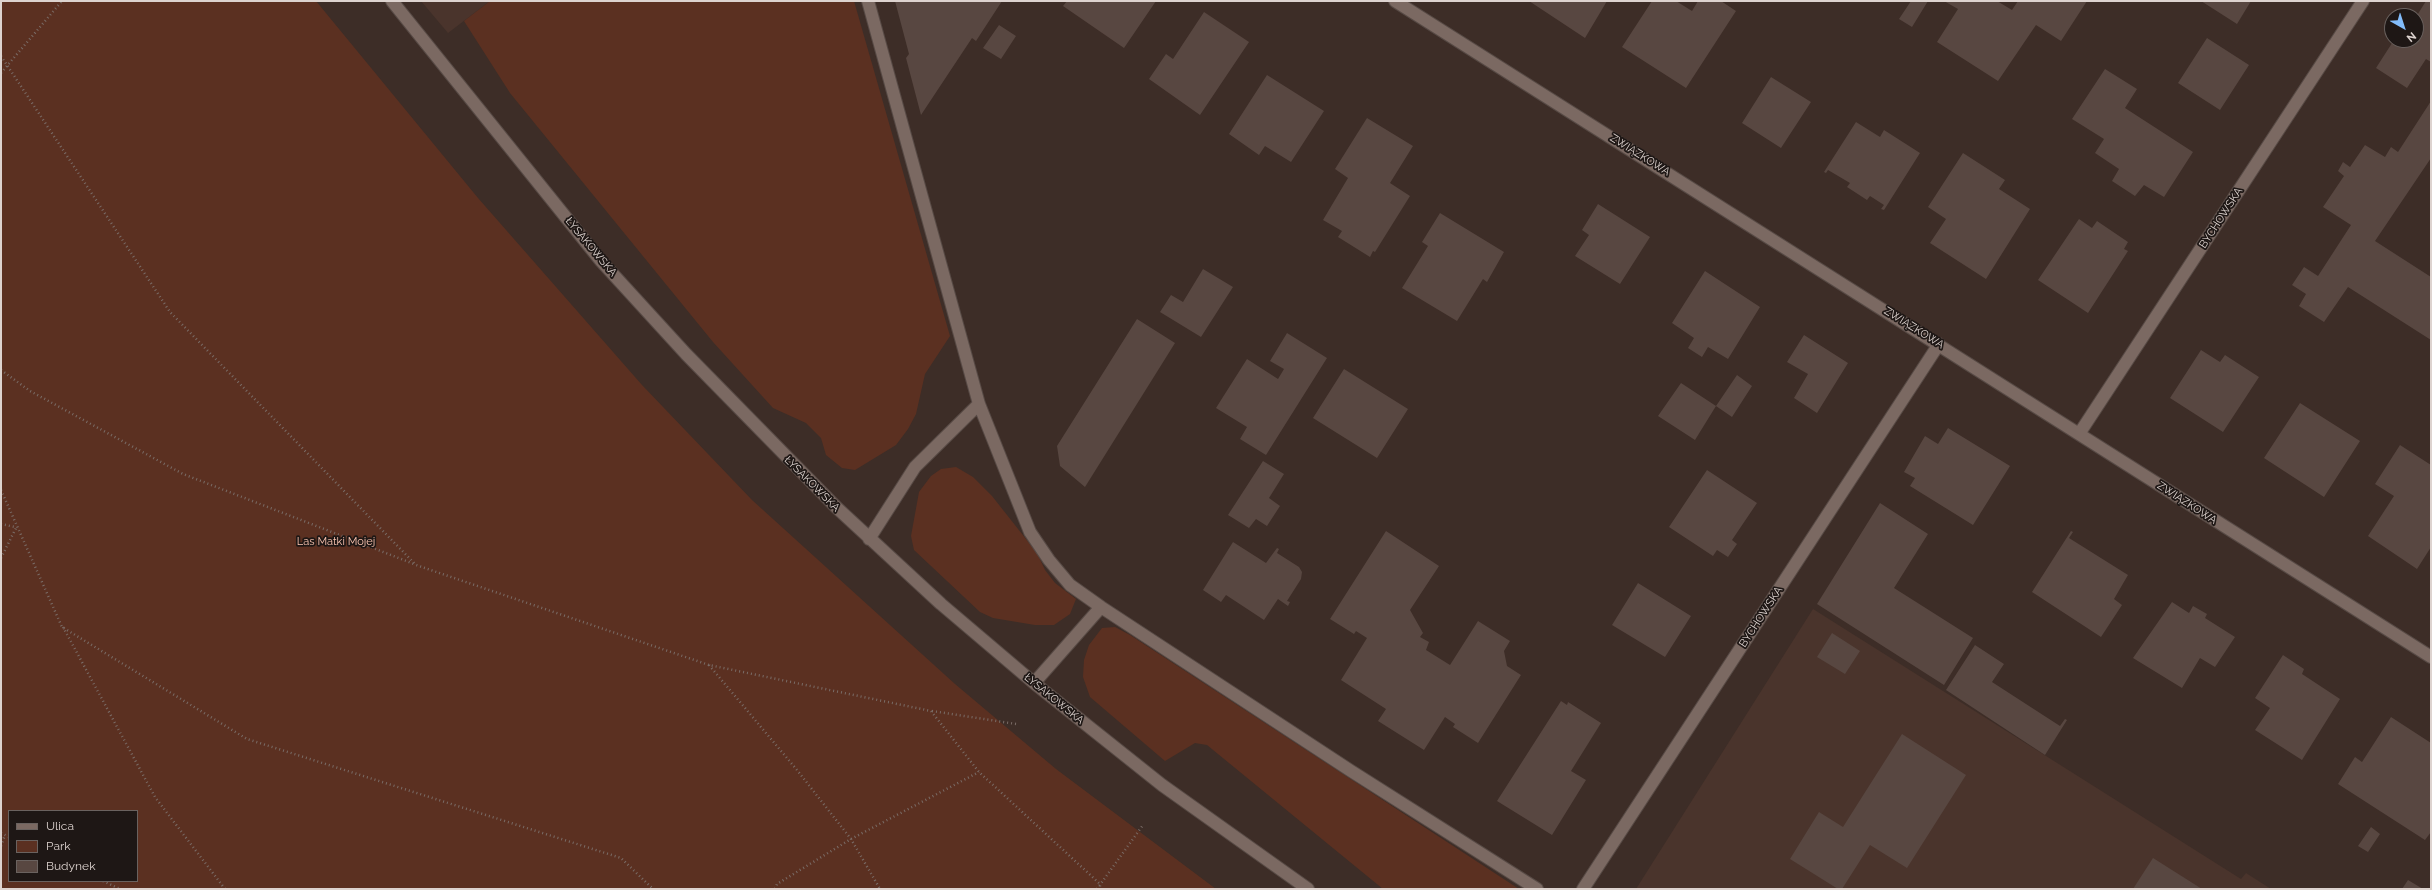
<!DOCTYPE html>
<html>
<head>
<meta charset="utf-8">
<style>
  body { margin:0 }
  #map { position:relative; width:2432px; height:890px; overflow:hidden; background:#3d2d27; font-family:Raleway,sans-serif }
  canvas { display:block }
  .frame { position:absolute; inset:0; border:2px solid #ddd3cf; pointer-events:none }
  .legend { position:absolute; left:8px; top:810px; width:130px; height:72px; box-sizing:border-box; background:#1e1715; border:1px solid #6a625f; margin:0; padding:5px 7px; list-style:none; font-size:12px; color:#ddd3cf }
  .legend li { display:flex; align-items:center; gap:8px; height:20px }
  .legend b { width:20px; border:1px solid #6a625f }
  .north { position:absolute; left:2384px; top:8px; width:40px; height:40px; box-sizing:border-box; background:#1e1715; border:1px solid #6a625f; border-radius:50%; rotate:141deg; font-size:11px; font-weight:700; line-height:16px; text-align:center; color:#ddd3cf }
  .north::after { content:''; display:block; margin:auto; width:14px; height:18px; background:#82bcfa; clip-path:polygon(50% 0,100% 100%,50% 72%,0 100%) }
</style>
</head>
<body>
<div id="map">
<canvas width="2432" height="890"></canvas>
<div class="frame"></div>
<ul class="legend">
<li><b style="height:5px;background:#7b6962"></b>Ulica</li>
<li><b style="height:11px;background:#5b3021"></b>Park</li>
<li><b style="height:11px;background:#584741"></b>Budynek</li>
</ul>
<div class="north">N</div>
</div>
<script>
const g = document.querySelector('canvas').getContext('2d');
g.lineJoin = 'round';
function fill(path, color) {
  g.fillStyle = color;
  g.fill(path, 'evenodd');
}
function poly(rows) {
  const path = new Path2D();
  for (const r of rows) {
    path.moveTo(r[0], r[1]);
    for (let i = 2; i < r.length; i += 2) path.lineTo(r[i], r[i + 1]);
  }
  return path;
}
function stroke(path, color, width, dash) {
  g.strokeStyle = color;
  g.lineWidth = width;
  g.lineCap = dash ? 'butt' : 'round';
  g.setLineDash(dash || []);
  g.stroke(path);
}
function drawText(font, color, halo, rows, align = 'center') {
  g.font = font + ' Raleway,sans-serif';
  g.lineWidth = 3.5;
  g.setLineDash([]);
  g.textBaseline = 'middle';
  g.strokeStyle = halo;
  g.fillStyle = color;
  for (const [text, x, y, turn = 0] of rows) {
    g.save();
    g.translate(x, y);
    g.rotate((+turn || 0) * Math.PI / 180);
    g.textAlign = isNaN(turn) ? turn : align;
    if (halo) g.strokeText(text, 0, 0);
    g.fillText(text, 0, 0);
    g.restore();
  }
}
fill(poly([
  [421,1,490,1,448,33],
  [1813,609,2241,879,2246,873,2271,889,1636,889]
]), '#4a342c');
fill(poly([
  [1,1,316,1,478,198,642,385,752,500,955,684,1056,769,1216,889,1,889],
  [9,811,137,811,137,881,9,881],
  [490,1,854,1,950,336,925,374,916,414,908,429,896,445,855,470,842,468,826,455,821,438,806,423,773,408,713,342,510,93,464,21],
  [956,467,973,477,992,496,1037,553,1045,570,1055,583,1076,599,1070,614,1054,625,1035,625,993,618,980,612,914,550,911,536,919,492,931,476,941,469],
  [1115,627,1130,635,1519,889,1383,889,1207,745,1195,743,1165,761,1090,697,1083,677,1084,660,1089,645,1102,628]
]), '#5b3021');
fill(poly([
  [895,1,1002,1,976,41,972,38,921,115,906,58,909,54],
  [1067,1,1156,1,1124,48,1063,6],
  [1529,1,1607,1,1585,38],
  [1652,1,1676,1,1692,11,1698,1,1721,1,1736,11,1686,88,1622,47],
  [1911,1,1928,1,1912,27,1899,19],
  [1944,1,1997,1,2012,10,2018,1,2087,1,2061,41,2036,25,1998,81,1937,42,1958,9],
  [2201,1,2251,1,2237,24],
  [2426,1,2431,1,2431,62,2426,59,2407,88,2376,68,2394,40,2416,40,2416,17],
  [1204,12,1249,42,1200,115,1149,79,1166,54,1173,59],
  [999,25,1016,36,1001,59,983,48],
  [2207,38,2249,65,2220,110,2178,83],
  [2105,69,2137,89,2125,108,2193,152,2164,197,2144,185,2135,196,2112,181,2119,169,2095,153,2104,139,2072,119],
  [1267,75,1324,111,1291,162,1265,146,1259,155,1229,134],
  [1771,77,1811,102,1781,148,1742,123],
  [2431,101,2431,158,2375,241,2431,277,2431,340,2348,287,2324,322,2299,306,2306,294,2292,285,2304,267,2318,276,2351,225,2323,207,2344,176,2338,171,2343,162,2350,167,2365,145,2385,157,2391,147,2398,152],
  [1367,118,1413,146,1390,183,1410,196,1375,252,1373,251,1370,257,1338,237,1342,231,1323,220,1348,178,1335,169],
  [1856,122,1880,137,1884,130,1920,153,1884,210,1881,209,1884,205,1870,196,1867,200,1847,187,1850,183,1828,170,1826,173,1824,172],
  [1963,153,2005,180,1999,189,2030,209,1986,279,1930,243,1946,219,1928,207],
  [1598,204,1650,237,1620,284,1575,256,1589,235,1582,230],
  [1440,213,1504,252,1487,282,1483,279,1457,321,1402,288,1428,246,1422,242],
  [2079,219,2092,228,2097,221,2128,242,2124,249,2128,251,2088,313,2038,280],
  [1203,269,1233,287,1201,337,1160,312,1171,295,1183,302],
  [1705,271,1760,307,1728,359,1708,347,1702,357,1688,348,1694,338,1672,323],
  [1137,319,1175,343,1085,487,1060,466,1057,446],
  [1287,333,1327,358,1266,455,1240,439,1247,427,1216,408,1247,359,1278,379,1284,369,1270,361],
  [1804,335,1848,363,1817,413,1794,398,1808,374,1787,362],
  [2201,350,2220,362,2225,355,2259,377,2223,432,2170,398],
  [1344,369,1408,409,1377,458,1313,418],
  [1737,375,1752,386,1732,417,1716,406],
  [1681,383,1716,406,1695,440,1658,416],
  [2300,403,2360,441,2324,497,2264,458],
  [1948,428,2010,466,1973,525,1910,486,1915,478,1904,472,1925,436,1938,444],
  [2400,445,2431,465,2431,547,2417,569,2368,536,2394,496,2375,484],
  [1263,461,1284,474,1269,498,1280,506,1267,526,1256,519,1249,528,1228,515],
  [1707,470,1757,503,1732,540,1737,544,1728,557,1717,550,1713,556,1669,527],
  [1880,503,1928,534,1894,588,1973,638,1944,685,1817,604],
  [1386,531,1439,566,1410,610,1423,633,1420,637,1429,642,1426,650,1450,665,1478,621,1510,641,1504,651,1507,666,1521,675,1478,743,1453,727,1455,724,1445,717,1424,750,1378,721,1386,709,1341,680,1367,638,1356,631,1354,634,1330,619],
  [2071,531,2073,532,2069,538,2128,575,2114,599,2122,605,2101,637,2032,592],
  [1233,542,1266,563,1277,548,1279,549,1277,553,1299,567,1302,572,1301,579,1287,601,1290,602,1288,606,1278,599,1264,620,1226,595,1221,602,1203,590],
  [1638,583,1691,616,1665,657,1612,625],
  [2172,602,2189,613,2193,606,2207,614,2205,618,2235,637,2215,667,2200,658,2182,688,2133,658],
  [1832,633,1860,651,1845,674,1817,657],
  [1975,645,2004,664,1992,682,2060,726,2065,719,2067,720,2045,755,1946,690],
  [2283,655,2304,669,2302,674,2340,699,2302,760,2255,730,2270,708,2255,698],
  [1561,701,1567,705,1568,702,1601,723,1571,771,1586,780,1552,835,1497,801],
  [2391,717,2431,743,2431,832,2425,840,2338,784,2355,757,2362,762],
  [1902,734,1966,775,1907,868,1870,845,1842,889,1838,889,1790,859,1819,812,1843,827],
  [2371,827,2380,834,2368,852,2358,846],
  [2153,858,2202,889,2133,889],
  [2408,880,2423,889,2402,889]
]), '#584741');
const minor = poly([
  [392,1,601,261,686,354,836,507,941,604,1034,683,1162,785,1308,889],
  [868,1,979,404,1030,532,1049,560,1070,585,1101,607,1351,771,1537,889],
  [1395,1,2431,657],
  [2079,434,2363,1],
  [869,539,915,467,979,404],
  [1034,683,1101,607],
  [1583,889,1939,344]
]);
stroke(minor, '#574a45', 14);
stroke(poly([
  [1,56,170,312,416,565,709,665,931,711,979,772,1100,884,1100,889],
  [1,73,62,1],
  [1,370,30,391,183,474,414,564],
  [1,490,62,627,247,739,621,858,653,889],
  [1,524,15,527],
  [1,558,16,528],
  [63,627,155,797,225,889],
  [709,665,797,770,851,839,880,889],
  [932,711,1016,724],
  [1,833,9,837],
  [1,846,5,835],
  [103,881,120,889],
  [775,889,777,884,851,839,979,772],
  [1097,889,1143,825]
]), '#7a6c67', 2.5, [1, 3]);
stroke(minor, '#7b6962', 12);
drawText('11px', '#ddd3cf', '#1e1715', [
  ["ZWIĄZKOWA",1640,155,32],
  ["BYCHOWSKA",2221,218,-57],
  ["ŁYSAKOWSKA",591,247,50],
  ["ZWIĄZKOWA",1914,328,32],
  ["ŁYSAKOWSKA",812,484,45],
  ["ZWIĄZKOWA",2187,503,33],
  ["BYCHOWSKA",1761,617,-57],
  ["ŁYSAKOWSKA",1054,699,39]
]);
drawText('11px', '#fdc6b2', '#1e1715', [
  ["Las Matki Mojej",336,542]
]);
</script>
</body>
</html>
